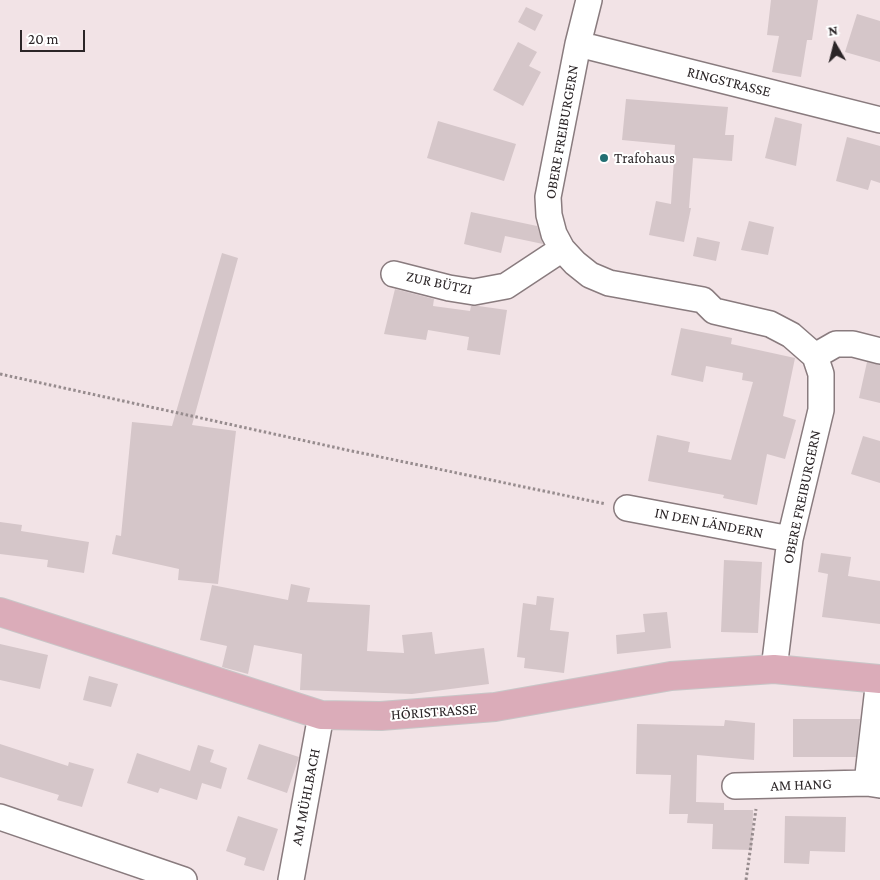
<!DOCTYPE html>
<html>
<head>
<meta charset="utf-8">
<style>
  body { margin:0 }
  #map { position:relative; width:880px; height:880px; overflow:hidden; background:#f2e3e6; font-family:"Crimson Pro",serif }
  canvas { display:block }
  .north { position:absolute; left:810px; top:20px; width:50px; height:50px; -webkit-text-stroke:4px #fff; paint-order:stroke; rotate:352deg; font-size:14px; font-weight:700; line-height:20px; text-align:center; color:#2b2527 }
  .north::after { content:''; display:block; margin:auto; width:18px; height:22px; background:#2b2527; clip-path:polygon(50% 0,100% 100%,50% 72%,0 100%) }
  .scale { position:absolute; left:20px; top:30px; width:65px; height:22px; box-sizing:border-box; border:2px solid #2b2527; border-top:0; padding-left:6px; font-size:15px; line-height:18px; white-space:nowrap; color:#2b2527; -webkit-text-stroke:4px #fff; paint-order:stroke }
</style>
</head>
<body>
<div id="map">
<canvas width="880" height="880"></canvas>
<div class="north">N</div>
<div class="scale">20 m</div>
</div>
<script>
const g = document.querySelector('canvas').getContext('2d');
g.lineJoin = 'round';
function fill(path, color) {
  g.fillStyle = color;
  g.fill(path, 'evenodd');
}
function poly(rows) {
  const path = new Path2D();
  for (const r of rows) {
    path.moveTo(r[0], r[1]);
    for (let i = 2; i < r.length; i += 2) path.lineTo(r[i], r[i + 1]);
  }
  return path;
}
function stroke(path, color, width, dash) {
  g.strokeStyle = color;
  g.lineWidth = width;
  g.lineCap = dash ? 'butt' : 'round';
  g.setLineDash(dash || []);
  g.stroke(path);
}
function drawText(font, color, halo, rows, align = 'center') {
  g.font = font + ' "Crimson Pro",serif';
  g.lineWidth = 4;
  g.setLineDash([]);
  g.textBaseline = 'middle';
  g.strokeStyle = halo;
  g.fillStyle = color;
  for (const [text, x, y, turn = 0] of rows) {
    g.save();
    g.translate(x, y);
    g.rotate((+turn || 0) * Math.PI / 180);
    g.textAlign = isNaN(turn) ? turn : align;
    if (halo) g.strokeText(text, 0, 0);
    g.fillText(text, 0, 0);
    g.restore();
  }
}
fill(poly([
  [771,0,818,0,812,40,807,40,801,77,772,72,779,36,767,35],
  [526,7,543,15,535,31,518,22],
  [857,14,880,21,880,62,845,52],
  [518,42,537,52,529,66,541,72,523,106,493,90],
  [626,99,728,107,725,135,734,135,732,161,693,158,689,208,691,208,684,242,649,235,656,201,671,204,675,145,622,140],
  [775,117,802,124,796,166,765,158],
  [438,121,516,144,504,181,427,158],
  [847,137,880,146,880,183,871,180,868,190,836,181],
  [471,212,537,226,543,244,505,236,501,253,464,244],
  [749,221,774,227,768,255,741,250],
  [697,237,720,242,716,261,693,256],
  [222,253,238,258,192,425,236,431,218,584,178,580,179,569,112,554,116,535,121,536,132,422,172,426],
  [395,289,434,299,433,306,470,311,471,306,478,306,507,310,500,355,467,350,469,337,428,330,426,340,384,334],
  [681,328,732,338,731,344,795,358,783,416,796,420,785,459,767,454,757,505,723,498,724,495,648,481,657,435,690,442,688,452,731,460,753,382,742,380,743,373,706,366,703,382,671,375],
  [867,362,880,365,880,403,859,398],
  [863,436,880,441,880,483,851,474],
  [0,522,22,525,21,531,89,542,84,573,47,567,48,560,0,554],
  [821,553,851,557,848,576,880,581,880,624,822,617,828,574,818,572],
  [724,560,762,562,758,633,721,632],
  [291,584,310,588,307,602,370,605,367,651,404,653,402,635,432,632,435,654,484,648,489,684,412,694,300,690,302,654,254,645,248,674,222,667,227,646,200,640,212,585,288,600],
  [537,596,554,598,550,630,569,632,564,673,524,668,525,658,517,657,523,603,536,605],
  [667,612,671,648,617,654,616,635,645,632,643,614],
  [0,644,48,655,40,689,0,680],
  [89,676,118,684,111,707,83,700],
  [793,719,860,719,856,757,793,757],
  [725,720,755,723,754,760,697,755,696,802,724,803,724,810,753,810,752,850,712,849,713,824,687,823,688,814,669,814,671,775,636,774,637,724,724,726],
  [0,744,68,766,69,762,94,769,82,807,57,800,59,795,0,777],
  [259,744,299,757,287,793,247,779],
  [198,745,214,750,210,762,227,768,221,789,202,783,197,800,160,788,158,793,127,783,137,753,190,771],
  [238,816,278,829,264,871,244,865,246,858,226,851],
  [785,816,846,817,845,852,810,851,809,864,784,863]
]), '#d5c6c9');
const minor = poly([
  [589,0,578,44,548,197,549,215,554,234,562,249,575,263,590,275,609,283,703,300,714,311,770,324,791,335,815,356,821,374,821,410,790,539,774,669],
  [578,44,880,120],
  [394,274,449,288,474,292,506,286,562,249],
  [815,356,836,344,853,344,880,351],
  [627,508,790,539],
  [879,679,867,783,880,785],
  [735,786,867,783],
  [0,817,184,880],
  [291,880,321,715]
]);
const major = poly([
  [0,612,321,715,381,716,495,707,671,676,774,669,880,679]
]);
stroke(minor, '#897b7e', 28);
stroke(major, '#c8c6c7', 30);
stroke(poly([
  [0,374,347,450,606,504],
  [746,880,756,809]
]), '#978c8e', 3, [2.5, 2.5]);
stroke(minor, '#fff', 25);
stroke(major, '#dbacb9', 28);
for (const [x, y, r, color] of [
  [604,158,5,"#226e72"]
]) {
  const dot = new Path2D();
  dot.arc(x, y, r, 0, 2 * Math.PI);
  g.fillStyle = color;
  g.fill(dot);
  stroke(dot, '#fff', 2);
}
drawText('15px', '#2b2527', '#fff', [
  ["RINGSTRASSE",729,82,14],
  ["OBERE FREIBURGERN",562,132,-80],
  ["ZUR BÜTZI",439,283,12],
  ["OBERE FREIBURGERN",802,497,-78],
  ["IN DEN LÄNDERN",709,523,11],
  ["HÖRISTRASSE",434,712,-4],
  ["AM HANG",801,785,-2],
  ["AM MÜHLBACH",306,797,-79]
]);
drawText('15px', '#2b2527', '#fff', [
  ["Trafohaus",614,158]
], 'left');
</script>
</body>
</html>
